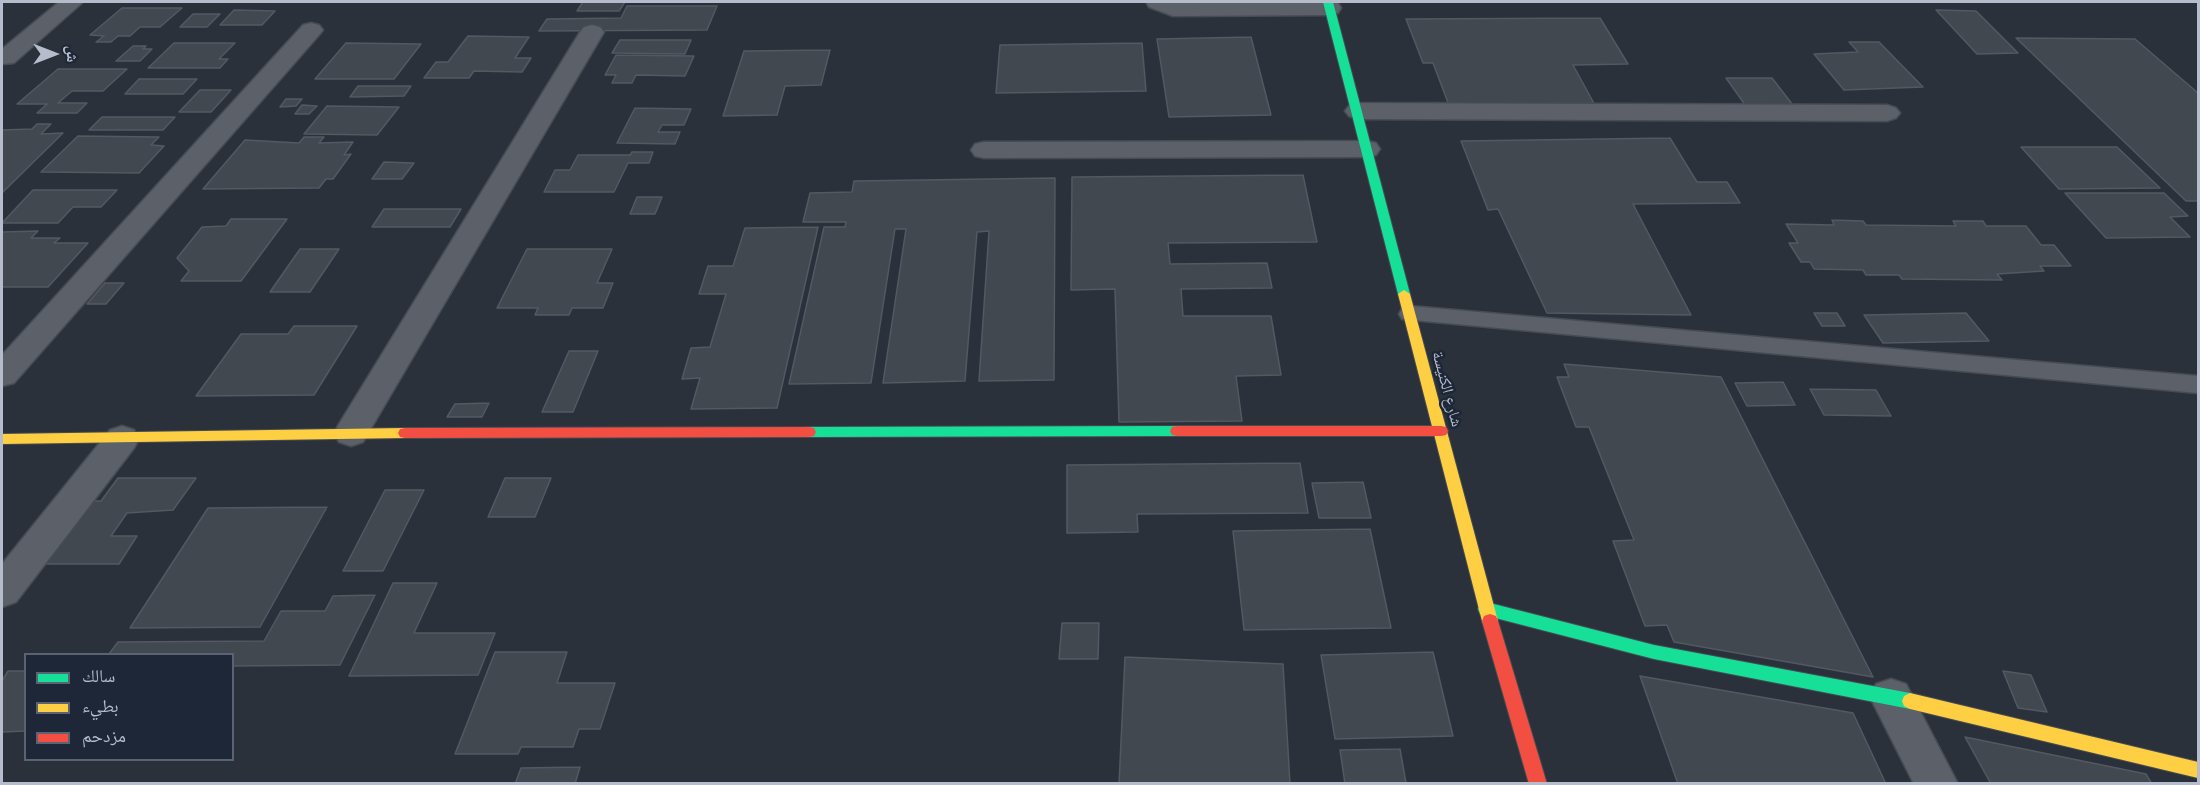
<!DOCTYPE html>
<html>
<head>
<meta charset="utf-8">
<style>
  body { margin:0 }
  #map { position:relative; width:2200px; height:785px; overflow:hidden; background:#2a313b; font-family:Raleway,"Noto Naskh Arabic",sans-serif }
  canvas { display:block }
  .frame { position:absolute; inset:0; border:3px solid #b5bdcc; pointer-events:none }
  .legend { position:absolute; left:24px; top:653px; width:210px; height:108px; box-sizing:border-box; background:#1d2737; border:2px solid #5a6373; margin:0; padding:8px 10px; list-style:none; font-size:18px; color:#b5bdcc }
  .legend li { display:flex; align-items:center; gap:12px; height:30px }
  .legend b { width:30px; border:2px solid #5a6373 }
  .north { position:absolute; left:24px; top:24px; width:60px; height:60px; -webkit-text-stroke:4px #1d2737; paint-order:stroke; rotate:90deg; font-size:16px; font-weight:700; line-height:24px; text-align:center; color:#b5bdcc }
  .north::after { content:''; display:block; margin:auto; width:21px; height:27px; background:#b5bdcc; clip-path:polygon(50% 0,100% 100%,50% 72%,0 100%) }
</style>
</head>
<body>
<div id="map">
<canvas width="2200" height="785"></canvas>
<div class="frame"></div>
<ul class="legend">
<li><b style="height:8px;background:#16e098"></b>سالك</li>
<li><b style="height:8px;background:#ffcf43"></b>بطيء</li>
<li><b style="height:8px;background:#f24e42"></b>مزدحم</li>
</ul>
<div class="north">ش</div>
</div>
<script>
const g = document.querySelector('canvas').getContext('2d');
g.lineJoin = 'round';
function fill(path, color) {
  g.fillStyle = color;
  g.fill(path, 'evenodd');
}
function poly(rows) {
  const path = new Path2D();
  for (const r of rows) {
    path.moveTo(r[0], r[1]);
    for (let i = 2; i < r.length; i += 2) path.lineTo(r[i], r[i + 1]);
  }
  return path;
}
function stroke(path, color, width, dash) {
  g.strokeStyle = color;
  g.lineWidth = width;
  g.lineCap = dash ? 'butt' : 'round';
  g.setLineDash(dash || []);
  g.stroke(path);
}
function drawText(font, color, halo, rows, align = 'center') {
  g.font = font + ' Raleway,"Noto Naskh Arabic",sans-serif';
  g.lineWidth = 5;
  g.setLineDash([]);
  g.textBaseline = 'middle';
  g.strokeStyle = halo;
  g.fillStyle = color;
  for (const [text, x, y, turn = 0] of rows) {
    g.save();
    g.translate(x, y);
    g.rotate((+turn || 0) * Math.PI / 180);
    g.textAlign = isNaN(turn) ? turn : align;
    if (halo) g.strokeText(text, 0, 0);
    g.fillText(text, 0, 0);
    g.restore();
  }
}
const building = poly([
  [583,2,625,2,619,11,577,11,583,2],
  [627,6,717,6,707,30,539,31,547,19,621,18,627,6],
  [122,8,182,8,160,27,140,27,130,36,118,36,111,42,96,42,104,36,90,35,122,8],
  [234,10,275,11,262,25,220,25,234,10],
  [1936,10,1976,11,2018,53,1977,54,1936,10],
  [193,14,220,14,207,27,180,27,193,14],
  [1600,18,1628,64,1573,65,1596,107,1450,108,1433,63,1423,63,1406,19,1600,18],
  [468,36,529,37,515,58,531,58,522,72,474,71,469,78,424,78,436,62,448,62,468,36],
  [1251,37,1271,115,1169,117,1157,39,1251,37],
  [2016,38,2135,39,2198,93,2198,201,2186,201,2016,38],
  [620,40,691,40,685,54,612,53,620,40],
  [1849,42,1879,42,1923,87,1844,90,1814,54,1858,52,1849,42],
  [174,43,235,43,219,59,228,59,220,68,148,68,174,43],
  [346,43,421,44,394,79,315,79,346,43],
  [1142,43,1146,91,996,93,1000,45,1142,43],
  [133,46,146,46,143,49,152,49,140,61,116,61,133,46],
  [830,50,821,85,785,86,777,115,723,116,744,51,830,50],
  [616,55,694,56,685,76,636,75,632,83,612,83,616,75,605,75,616,55],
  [58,69,127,69,103,91,72,91,58,103,87,103,77,113,37,113,47,104,17,104,58,69],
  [1726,78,1772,78,1796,109,1748,109,1726,78],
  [139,79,197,79,183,94,125,94,139,79],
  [358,86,411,86,404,96,350,97,358,86],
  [200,90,231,90,211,112,179,112,200,90],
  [286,99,302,99,296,106,280,107,286,99],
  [302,105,317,106,309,114,295,114,302,105],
  [327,106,399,107,377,135,304,134,327,106],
  [635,108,691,109,684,125,662,125,658,132,680,132,675,144,617,143,635,108],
  [102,117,175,117,163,130,89,130,102,117],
  [37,124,51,124,41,134,63,133,2,193,2,130,32,129,37,124],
  [78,136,159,137,151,145,164,146,139,173,41,172,78,136],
  [304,137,324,137,319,143,353,142,344,155,351,154,333,179,326,179,319,188,203,189,245,140,299,143,304,137],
  [1670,138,1697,182,1727,182,1740,203,1633,204,1691,315,1547,313,1498,209,1488,210,1461,141,1670,138],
  [2021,147,2117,147,2160,188,2059,189,2021,147],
  [632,152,653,152,649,163,628,163,614,192,544,192,555,170,570,170,578,155,630,155,632,152],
  [384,162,414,163,402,179,372,179,384,162],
  [1303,175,1317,242,1168,243,1170,264,1267,263,1272,288,1181,289,1183,316,1271,316,1281,375,1236,376,1242,421,1119,422,1115,289,1071,290,1072,177,1303,175],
  [1055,178,1054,380,979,381,989,231,977,232,965,381,883,383,906,229,895,229,871,383,789,384,824,227,845,227,846,222,803,222,810,193,852,192,854,181,1055,178],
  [33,190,117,190,101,207,73,207,58,223,2,223,33,190],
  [2065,193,2164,193,2188,216,2170,217,2190,237,2106,238,2065,193],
  [637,197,662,197,655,214,630,214,637,197],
  [384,209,461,209,450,227,372,227,384,209],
  [231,219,287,219,241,281,181,281,189,271,177,258,202,227,226,226,231,219],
  [1832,220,1863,221,1866,225,1956,226,1953,221,1983,221,1986,226,2026,226,2041,245,2054,245,2071,266,2040,266,2044,271,1997,274,2002,280,1902,279,1899,275,1866,275,1863,270,1814,269,1810,262,1801,262,1789,243,1798,243,1786,224,1834,225,1832,220],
  [818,227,777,408,691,409,700,378,682,379,691,348,710,347,726,294,699,294,708,266,733,266,745,228,818,227],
  [38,231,31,238,60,238,54,243,88,243,48,287,2,287,2,232,38,231],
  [300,249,339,249,310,292,270,292,300,249],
  [527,249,612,249,597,283,613,283,603,308,572,308,569,315,535,315,538,308,497,308,527,249],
  [105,283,124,283,106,304,87,304,105,283],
  [1814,313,1837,313,1845,326,1822,326,1814,313],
  [1966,313,1989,341,1883,343,1864,315,1966,313],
  [294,326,357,326,314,395,196,396,241,334,288,334,294,326],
  [569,351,598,351,573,412,542,412,569,351],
  [1564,364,1721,377,1873,677,1674,642,1667,625,1645,626,1613,541,1634,540,1589,427,1576,427,1557,377,1569,377,1564,364],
  [1783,382,1795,405,1747,406,1735,383,1783,382],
  [1810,389,1876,390,1891,416,1824,415,1810,389],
  [489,403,482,417,447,417,455,404,489,403],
  [1300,463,1308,513,1137,514,1138,532,1067,533,1067,465,1300,463],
  [118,478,196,478,173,510,127,513,111,536,137,536,119,564,42,564,89,501,101,501,118,478],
  [505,478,551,478,535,517,488,517,505,478],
  [1363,482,1371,518,1319,518,1312,483,1363,482],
  [385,490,424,490,383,571,343,571,385,490],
  [327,507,260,627,130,628,208,508,327,507],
  [1370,529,1391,628,1244,630,1233,531,1370,529],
  [393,583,437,583,414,633,495,633,478,675,349,676,393,583],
  [375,595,340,665,232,666,232,654,109,654,118,642,264,641,281,611,325,611,333,596,375,595],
  [1062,623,1099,623,1098,659,1059,659,1062,623],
  [495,652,567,652,557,683,615,683,600,729,579,729,573,747,521,747,518,754,455,754,495,652],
  [1433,652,1453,736,1335,739,1321,655,1433,652],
  [1125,657,1283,664,1290,784,1119,784,1125,657],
  [8,671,26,671,26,731,2,732,2,681,8,671],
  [2003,671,2031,675,2047,712,2018,708,2003,671],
  [1640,676,1853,713,1886,784,1678,784,1640,676],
  [1965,737,2146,774,2152,784,1991,784,1965,737],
  [1400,749,1406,783,1452,784,1345,784,1340,750,1400,749],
  [580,767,575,784,515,784,521,768,580,767]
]);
fill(building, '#424850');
stroke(building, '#525963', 1.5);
const lane = poly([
  [1410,306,2198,376,2198,393,1402,319,1399,314,1402,309,1410,306]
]);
const street = poly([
  [59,2,83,2,14,63,2,64,2,49,59,2],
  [1146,2,1331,2,1338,3,1341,8,1338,13,1330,15,1173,16,1149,7,1146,2],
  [311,23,319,25,323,30,319,35,14,383,2,386,2,355,303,25,311,23],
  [592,25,600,27,604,32,363,442,351,446,339,442,334,433,339,424,580,32,584,27,592,25],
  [1358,103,1887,105,1896,108,1900,113,1896,118,1887,121,1358,119,1349,116,1345,111,1349,106,1358,103],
  [1367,141,1376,143,1380,149,1376,155,1367,157,984,158,975,156,971,150,975,144,984,142,1367,141],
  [122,426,134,430,139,439,134,448,16,602,2,607,2,564,110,430,122,426],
  [1891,679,1906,684,1958,784,1914,784,1870,697,1876,684,1891,679]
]);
const fast = poly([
  [1323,2,1333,2,1410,294,1408,297,1400,297,1398,294,1323,2],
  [1177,426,1182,427,1184,431,1182,435,1177,436,809,437,804,436,802,432,804,428,809,427,1177,426],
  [1486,602,1654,645,1910,693,1916,696,1918,701,1916,706,1910,709,1654,659,1480,614,1478,609,1480,604,1486,602]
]);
const slow = poly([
  [1404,290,1410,294,1498,621,1496,626,1490,628,1484,626,1482,621,1398,294,1404,290],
  [405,428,410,429,412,433,410,437,405,438,2,444,2,434,405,428],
  [1910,693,2198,762,2198,778,1910,709,1904,706,1902,701,1904,696,1910,693]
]);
const jam = poly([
  [1177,426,1441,426,1446,427,1448,431,1446,435,1441,436,1177,436,1172,435,1170,431,1172,427,1177,426],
  [809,427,814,428,816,432,814,436,809,437,405,438,400,437,398,433,400,429,405,428,809,427],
  [1490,614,1496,616,1498,621,1547,784,1529,784,1482,621,1484,616,1490,614]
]);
stroke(lane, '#474c53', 3);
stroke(street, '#474c53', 3);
stroke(fast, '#474c53', 2);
stroke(slow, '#474c53', 2);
stroke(jam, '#474c53', 2);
fill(lane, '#5b6069');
fill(street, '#5b6069');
fill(fast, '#16e098');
fill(slow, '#ffcf43');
fill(jam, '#f24e42');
drawText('16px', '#b5bdcc', '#1d2737', [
  ["شارع الكنيسة",1447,389,75]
]);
</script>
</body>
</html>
